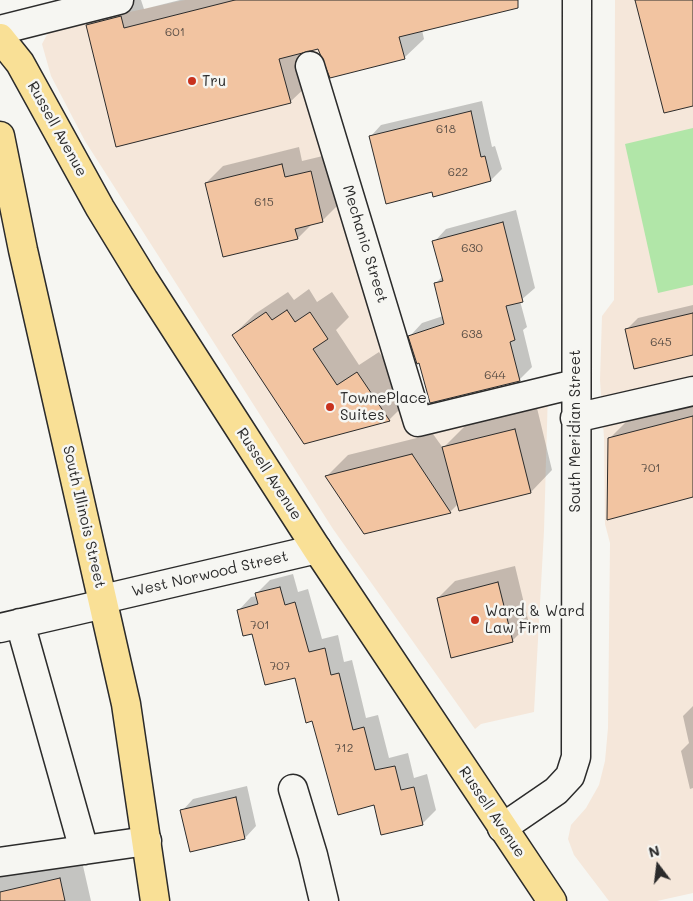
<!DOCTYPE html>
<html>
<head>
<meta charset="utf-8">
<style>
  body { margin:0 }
  #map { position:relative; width:693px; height:901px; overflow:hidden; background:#f6f6f2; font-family:Mali,sans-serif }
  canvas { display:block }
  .north { position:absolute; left:633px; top:841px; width:50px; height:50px; -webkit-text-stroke:4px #f6f6f2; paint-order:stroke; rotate:345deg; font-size:14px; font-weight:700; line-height:20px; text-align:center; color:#2b2b2b }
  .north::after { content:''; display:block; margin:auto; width:18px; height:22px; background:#2b2b2b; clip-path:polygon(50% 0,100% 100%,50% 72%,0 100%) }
</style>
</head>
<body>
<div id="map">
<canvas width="693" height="901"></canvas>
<div class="north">N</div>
</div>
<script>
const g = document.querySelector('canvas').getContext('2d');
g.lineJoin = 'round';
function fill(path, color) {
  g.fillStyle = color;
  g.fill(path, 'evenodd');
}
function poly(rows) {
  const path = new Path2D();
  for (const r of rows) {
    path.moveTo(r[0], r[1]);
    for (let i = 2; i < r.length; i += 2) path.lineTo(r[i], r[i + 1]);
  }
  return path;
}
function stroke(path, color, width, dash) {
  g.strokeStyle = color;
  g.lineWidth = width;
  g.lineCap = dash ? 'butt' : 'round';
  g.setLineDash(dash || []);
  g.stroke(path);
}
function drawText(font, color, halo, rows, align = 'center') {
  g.font = font + ' Mali,sans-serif';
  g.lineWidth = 5;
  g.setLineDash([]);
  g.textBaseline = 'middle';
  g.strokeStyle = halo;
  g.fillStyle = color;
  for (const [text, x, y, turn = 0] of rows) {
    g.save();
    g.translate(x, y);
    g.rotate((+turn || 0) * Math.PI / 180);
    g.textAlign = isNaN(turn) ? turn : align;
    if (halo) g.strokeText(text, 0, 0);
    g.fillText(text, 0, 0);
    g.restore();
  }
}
fill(poly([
  [185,0,391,0,401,36,320,58,407,426,548,391,544,531,534,712,481,724,475,729,333,529,85,141,51,76,42,44,50,29],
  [615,0,693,0,693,893,657,901,609,901,574,855,568,839,571,825,586,808,599,785,605,761,608,728,610,543,605,524,604,438,600,380,602,316,614,300]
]), '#f5e7da');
fill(poly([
  [693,128,693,285,658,293,625,144]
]), '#b1e6a8');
fill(poly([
  [128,0,141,0,144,9,180,0,512,0,422,30,424,39,404,58,319,47,302,52,310,83,290,102,87,25,107,5],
  [482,101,492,147,495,146,502,169,491,180,433,190,371,136,381,125],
  [299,147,302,161,327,155,339,204,322,221,313,223,298,238,206,183,223,166],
  [516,210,535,288,520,301,527,327,523,330,532,367,519,380,420,361,410,336,422,323,443,316,435,284,443,276,434,242,446,229],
  [309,289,317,302,332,292,349,317,336,330,359,365,379,352,410,399,389,420,233,335,255,314,288,292,294,300],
  [693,305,693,354,626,330,638,318],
  [693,401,693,496,610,438,631,417],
  [537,408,552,470,531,492,458,504,450,512,327,476,348,455,433,434,443,448,465,426],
  [515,566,529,624,512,641,438,598,455,581],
  [293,574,298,592,308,589,322,639,338,635,344,662,352,660,366,718,378,715,389,758,408,753,414,778,427,774,436,810,422,824,375,804,296,676,253,632,238,611,251,597,257,596,257,593,270,580],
  [693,706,693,788,690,789,681,751,689,743,683,716],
  [247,786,256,826,245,838,182,811,193,799],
  [81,857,91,901,0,901,0,876]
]), '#0003');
const building = poly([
  [235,0,518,0,518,8,399,37,405,59,330,78,318,49,279,59,291,103,116,147,86,25,121,16,124,28,235,0],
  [635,0,693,0,693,106,664,113,635,0],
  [471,111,481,157,485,156,491,181,433,197,432,192,386,204,369,136,471,111],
  [282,164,285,177,311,171,323,222,295,229,298,239,223,257,205,183,282,164],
  [503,222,523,302,506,306,515,340,510,342,520,381,430,403,419,363,417,364,408,336,444,324,434,283,443,281,432,241,503,222],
  [287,310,295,322,310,312,328,339,313,349,337,385,357,372,390,421,304,444,232,335,266,312,272,320,287,310],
  [693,313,693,355,634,369,625,329,693,313],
  [693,416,693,497,607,520,608,438,693,416],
  [515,429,531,493,459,511,442,447,515,429],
  [412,454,451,513,364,534,325,476,412,454],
  [498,582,513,642,451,658,437,598,498,582],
  [280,587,285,605,295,602,309,652,325,648,331,675,339,673,353,730,364,727,375,770,395,766,401,790,414,787,423,825,381,835,374,805,338,815,312,721,306,723,295,678,265,685,252,634,243,636,237,610,258,604,255,593,280,587],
  [236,797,245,839,190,852,180,810,236,797],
  [60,878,65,901,0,901,0,892,60,878]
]);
fill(building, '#f2c4a1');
stroke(building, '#2b2b2b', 1);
const minor = poly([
  [0,30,119,0],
  [310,66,418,422,575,384],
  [575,418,693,391],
  [103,599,317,549],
  [20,623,84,850],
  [0,628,104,604],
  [293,789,313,855,324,901],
  [502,828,556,791,570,776,576,757,577,0],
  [0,862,147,841]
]);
const major = poly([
  [0,38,20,63,100,208,144,280,317,549,552,901],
  [0,136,23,250,126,704,155,901]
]);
stroke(minor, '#2b2b2b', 31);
stroke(major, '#2b2b2b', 31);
stroke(minor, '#f6f6f2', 28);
stroke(major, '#f9e096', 28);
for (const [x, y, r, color] of [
  [192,81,5,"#c8321e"],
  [330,407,5,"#c8321e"],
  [475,620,5,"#c8321e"]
]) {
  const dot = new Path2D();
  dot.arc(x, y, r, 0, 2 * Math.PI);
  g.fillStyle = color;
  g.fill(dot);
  stroke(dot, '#f6f6f2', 2);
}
drawText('12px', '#5d5148', null, [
  ["601",175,32],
  ["618",446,129],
  ["622",458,172],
  ["615",264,202],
  ["630",472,248],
  ["638",472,334],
  ["645",661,342],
  ["644",495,375],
  ["701",651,468],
  ["701",260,625],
  ["707",280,666],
  ["712",344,748]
]);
drawText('15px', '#2b2b2b', '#f6f6f2', [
  ["Tru",202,81],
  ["TownePlace",340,398],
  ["Suites",340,415],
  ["Ward & Ward",485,611],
  ["Law Firm",485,628]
], 'left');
drawText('15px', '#2b2b2b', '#f6f6f2', [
  ["Russell Avenue",57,129,61],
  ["Mechanic Street",365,244,73],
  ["South Meridian Street",575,431,-90],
  ["Russell Avenue",269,474,57],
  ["South Illinois Street",84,517,77],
  ["West Norwood Street",210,574,-13],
  ["Russell Avenue",492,812,56]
]);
</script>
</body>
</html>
